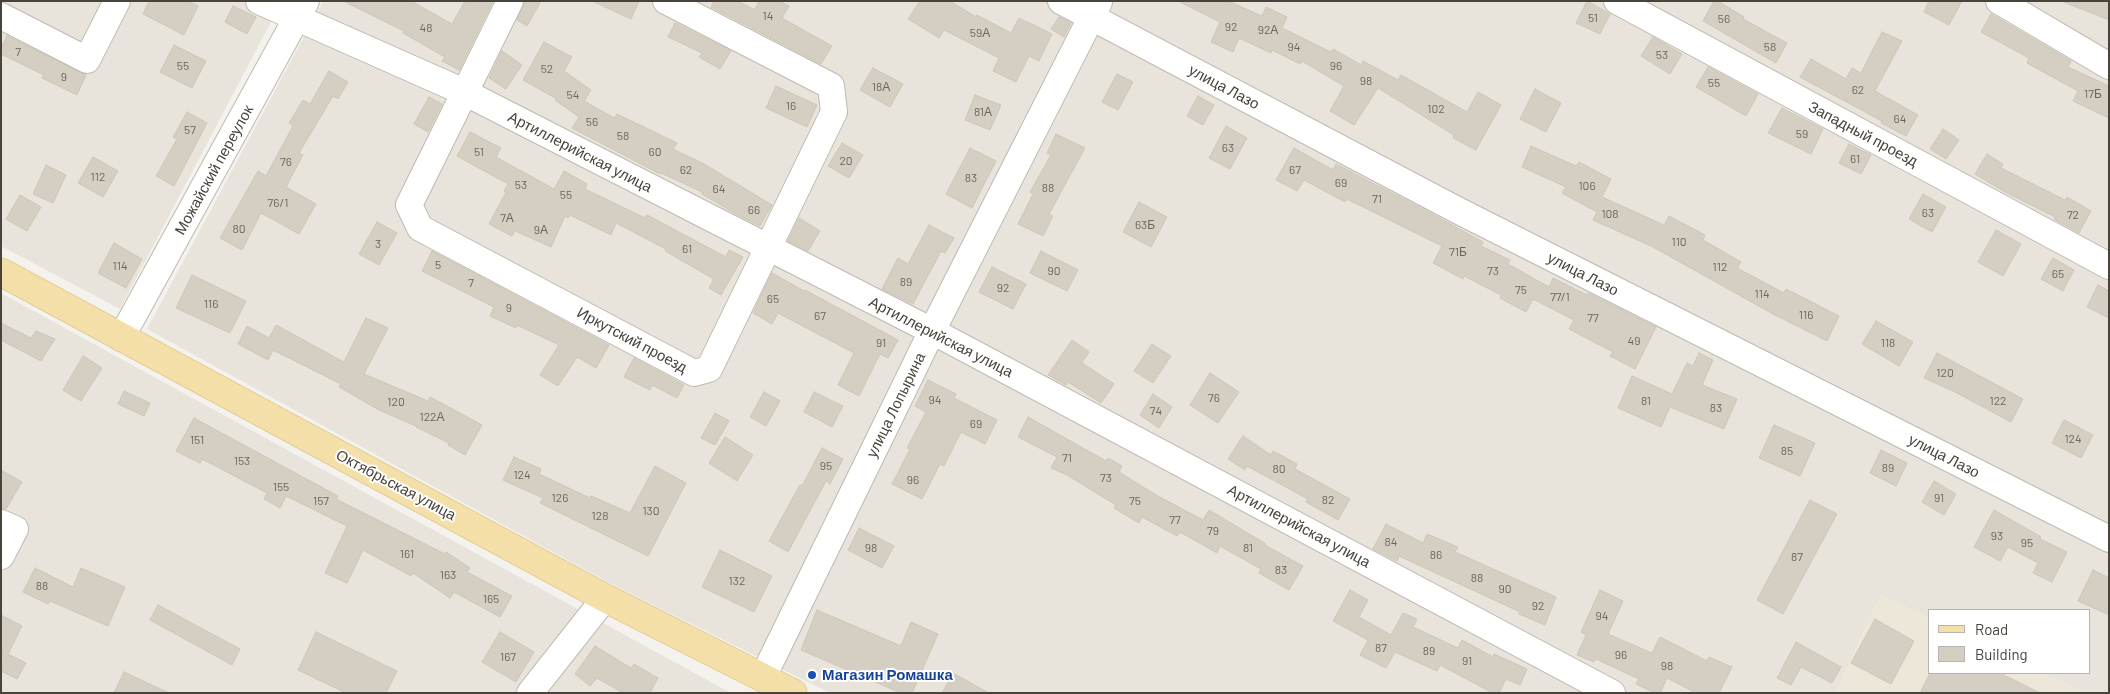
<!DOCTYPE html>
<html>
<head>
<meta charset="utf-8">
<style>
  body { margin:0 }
  #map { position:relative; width:2110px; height:694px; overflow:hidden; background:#f4f2ed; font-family:Barlow,sans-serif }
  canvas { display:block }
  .frame { position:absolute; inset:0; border:2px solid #48433b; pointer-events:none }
  .legend { position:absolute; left:1928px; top:609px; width:162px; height:65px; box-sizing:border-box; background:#fff; border:1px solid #b6b4b1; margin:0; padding:6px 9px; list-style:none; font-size:15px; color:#48433b }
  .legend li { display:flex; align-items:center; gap:10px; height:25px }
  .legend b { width:25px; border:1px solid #b6b4b1 }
</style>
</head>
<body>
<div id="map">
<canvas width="2110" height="694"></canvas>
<div class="frame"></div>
<ul class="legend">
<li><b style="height:6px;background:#f3dfa7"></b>Road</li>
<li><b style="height:14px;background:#d5cec3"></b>Building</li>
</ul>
</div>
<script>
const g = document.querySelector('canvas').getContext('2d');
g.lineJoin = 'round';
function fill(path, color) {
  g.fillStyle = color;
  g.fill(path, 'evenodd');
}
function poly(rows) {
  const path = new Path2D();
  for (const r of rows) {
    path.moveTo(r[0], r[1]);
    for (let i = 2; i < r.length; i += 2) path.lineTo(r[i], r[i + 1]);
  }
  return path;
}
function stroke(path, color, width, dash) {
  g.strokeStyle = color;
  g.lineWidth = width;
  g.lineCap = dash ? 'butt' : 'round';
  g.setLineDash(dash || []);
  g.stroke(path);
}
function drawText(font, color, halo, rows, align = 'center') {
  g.font = font + ' Barlow,sans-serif';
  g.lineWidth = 4;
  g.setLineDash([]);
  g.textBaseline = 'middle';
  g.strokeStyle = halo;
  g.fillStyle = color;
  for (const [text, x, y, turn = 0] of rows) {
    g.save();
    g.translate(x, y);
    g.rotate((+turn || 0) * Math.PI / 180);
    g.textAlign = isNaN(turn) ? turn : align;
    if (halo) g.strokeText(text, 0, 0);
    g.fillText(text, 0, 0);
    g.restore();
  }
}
fill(poly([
  [1,1,282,1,120,309,1,246],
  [323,1,2109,1,2109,693,2085,693,2043,673,2089,673,2089,610,1929,610,1929,618,1881,595,1836,693,830,693,613,585,147,329],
  [1,293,196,400,731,693,1,693]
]), '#e8e4db');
fill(poly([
  [1881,595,1929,618,1929,673,2043,673,2085,693,1836,693]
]), '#ece7d8');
const building = poly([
  [149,1,188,1,198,6,184,35,143,14,149,1],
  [343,1,411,1,452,24,465,1,493,1,459,70,442,61,445,57,403,33,404,31,343,1],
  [525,1,541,1,527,26,517,20,525,1],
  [592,1,639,1,631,19,592,1],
  [714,1,738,1,755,10,759,1,780,1,789,6,782,18,832,46,821,64,711,7,714,1],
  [920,1,950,1,976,17,977,15,1011,33,1019,18,1052,34,1039,61,1029,56,1016,82,993,71,999,58,944,30,939,38,908,19,920,1],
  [1178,1,1228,1,1262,16,1266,7,1287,17,1282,28,1331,52,1333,49,1361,65,1363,61,1398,80,1401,75,1467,112,1478,92,1501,105,1476,150,1453,138,1454,135,1378,88,1354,125,1330,111,1344,86,1302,61,1300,64,1272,50,1271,53,1239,38,1233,52,1211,42,1220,22,1178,1],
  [1587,1,1610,14,1600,34,1576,23,1587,1],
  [1714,1,1718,1,1744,17,1743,19,1787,43,1776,63,1703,21,1714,1],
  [1929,1,1962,1,1949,25,1924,12,1929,1],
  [2064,1,2109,1,2109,20,2064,2,2064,1],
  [233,6,256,17,247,34,225,22,233,6],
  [1991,14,2071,61,2068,67,2109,86,2109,118,2073,101,2078,91,2027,63,2029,58,1981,32,1991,14],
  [1059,17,1071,23,1064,37,1051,29,1059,17],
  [675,23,731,51,720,69,699,57,702,53,668,37,675,23],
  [1882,32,1902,41,1875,91,1918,115,1906,136,1881,123,1882,121,1800,77,1811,59,1846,79,1852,68,1861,73,1882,32],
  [7,36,86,75,77,95,42,78,44,75,1,54,1,48,7,36],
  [1653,37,1682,54,1670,74,1641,56,1653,37],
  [544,42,572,57,564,71,591,90,584,101,614,118,617,114,677,143,673,149,706,165,772,205,760,226,736,214,702,194,702,192,661,173,660,174,572,128,579,117,555,100,557,99,523,80,544,42],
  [174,45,206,61,192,88,160,72,174,45],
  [502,51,522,65,506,89,489,78,502,51],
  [1708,67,1758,94,1746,116,1696,87,1708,67],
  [873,68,903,84,890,107,860,90,873,68],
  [329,71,348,82,338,99,333,96,299,153,303,155,286,187,316,204,299,234,261,213,242,250,220,238,258,171,266,176,293,126,289,123,303,100,310,104,329,71],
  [1117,74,1133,82,1118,110,1102,102,1117,74],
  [776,86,817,105,807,127,766,108,776,86],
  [1535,89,1561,103,1546,132,1520,119,1535,89],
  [975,95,1001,105,990,130,965,120,975,95],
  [1198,96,1214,105,1203,125,1187,116,1198,96],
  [429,97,442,104,428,132,414,124,429,97],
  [1782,108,1823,129,1811,154,1768,133,1782,108],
  [187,112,207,123,174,186,156,176,177,139,173,137,187,112],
  [1226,126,1247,138,1230,169,1209,158,1226,126],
  [1943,129,1959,140,1946,159,1930,149,1943,129],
  [470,132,501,148,496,157,554,189,564,171,587,184,585,189,645,218,647,215,726,257,729,250,743,257,721,295,709,288,714,279,665,251,666,249,616,223,611,235,570,215,568,218,565,216,551,247,515,231,512,236,489,224,506,192,504,191,508,184,457,156,470,132],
  [1056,134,1085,148,1049,214,1053,216,1043,236,1018,224,1033,194,1030,192,1051,155,1047,153,1056,134],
  [842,143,863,155,849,178,828,166,842,143],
  [1849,144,1871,155,1861,174,1839,163,1849,144],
  [1531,146,1576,166,1579,162,1611,179,1602,197,1664,225,1669,216,1705,235,1703,240,1741,262,1737,268,1784,293,1786,289,1839,316,1827,341,1773,314,1653,247,1593,220,1597,212,1562,193,1566,187,1522,167,1531,146],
  [970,148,996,161,972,208,946,194,970,148],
  [1294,148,1333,170,1336,164,1434,215,1483,242,1481,246,1510,260,1508,264,1549,287,1553,278,1587,295,1588,293,1656,327,1635,369,1610,356,1613,352,1569,329,1574,320,1533,299,1526,312,1500,298,1501,295,1464,276,1463,279,1433,263,1442,246,1347,199,1345,202,1304,180,1297,191,1276,180,1294,148],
  [1987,154,2003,164,2001,168,2065,200,2067,197,2091,211,2079,233,2054,219,2055,217,2005,192,1975,174,1987,154],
  [93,157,118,171,103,197,78,183,93,157],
  [46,165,66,175,53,203,33,194,46,165],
  [1923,194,1946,207,1932,232,1909,219,1923,194],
  [20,195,41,207,27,231,6,219,20,195],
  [1139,202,1167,217,1151,247,1123,232,1139,202],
  [799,218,820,231,808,251,788,241,799,218],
  [377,222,397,233,379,265,359,254,377,222],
  [929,225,954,238,945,253,941,251,913,304,882,289,898,258,908,264,929,225],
  [1996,230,2021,244,2003,276,1978,262,1996,230],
  [114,243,142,259,126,288,98,273,114,243],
  [432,251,609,345,596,368,577,357,558,386,540,375,559,345,517,325,516,328,490,316,494,307,422,271,432,251],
  [1041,251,1078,270,1067,291,1030,273,1041,251],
  [2053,258,2074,270,2063,291,2041,279,2053,258],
  [992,267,1026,284,1013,309,979,292,992,267],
  [772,273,804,291,805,290,898,340,888,358,880,354,859,396,838,385,854,353,778,313,772,324,753,313,772,273],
  [192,275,246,301,230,333,176,308,192,275],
  [2098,285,2109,291,2109,318,2087,307,2098,285],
  [366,318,388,328,364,374,428,401,430,397,482,425,465,455,448,445,449,443,416,427,416,426,379,410,339,387,341,384,273,350,268,360,238,344,247,326,269,338,276,325,344,362,366,318],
  [1876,321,1913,342,1899,366,1862,344,1876,321],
  [1,323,31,338,36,331,55,339,41,361,1,340,1,323],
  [1072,340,1089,352,1082,363,1114,384,1101,403,1068,382,1066,385,1048,375,1072,340],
  [1152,344,1171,356,1153,383,1134,371,1152,344],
  [1699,353,1713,360,1702,385,1737,399,1724,429,1670,407,1661,427,1618,408,1632,376,1672,394,1687,363,1693,366,1699,353],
  [1937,353,2023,399,2011,422,1955,392,1924,378,1937,353],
  [83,356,102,368,81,401,63,390,83,356],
  [634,358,684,385,677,398,652,385,650,390,624,377,634,358],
  [1210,373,1239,392,1218,423,1190,405,1210,373],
  [928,380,956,394,954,398,997,420,985,444,961,432,944,466,940,464,922,499,892,484,910,449,907,448,926,412,915,406,928,380],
  [124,391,150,403,144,416,118,404,124,391],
  [764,392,780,401,766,426,750,417,764,392],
  [814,392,843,406,832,427,804,412,814,392],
  [1153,394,1172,407,1159,428,1140,415,1153,394],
  [715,413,729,421,715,445,701,438,715,413],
  [1028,417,1106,461,1108,458,1122,466,1119,472,1156,495,1203,520,1209,510,1266,544,1265,545,1303,566,1289,590,1259,573,1261,569,1220,546,1217,553,1180,532,1177,536,1142,517,1139,523,1114,508,1116,505,1067,475,1051,468,1057,457,1018,437,1028,417],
  [194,418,338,496,336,499,445,554,446,552,470,568,467,572,512,596,500,617,454,592,450,598,413,573,411,576,363,550,347,583,325,573,347,526,286,496,280,508,264,499,267,493,202,459,200,463,176,451,194,418],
  [2064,420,2093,435,2081,458,2052,443,2064,420],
  [1774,425,1815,443,1800,476,1759,458,1774,425],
  [1243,436,1271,455,1273,451,1297,464,1295,469,1350,499,1338,520,1306,502,1308,499,1247,466,1245,470,1228,459,1243,436],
  [725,437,753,455,737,481,709,463,725,437],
  [822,448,843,459,830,484,826,481,788,552,769,541,800,485,802,486,822,448],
  [1881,450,1907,463,1896,486,1870,473,1881,450],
  [514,457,541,469,539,474,590,498,591,496,630,513,655,466,686,483,648,556,540,503,543,498,503,480,514,457],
  [1,470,22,482,6,509,1,508,1,470],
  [1934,481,1956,494,1944,515,1922,502,1934,481],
  [1810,500,1837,514,1783,614,1757,600,1810,500],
  [1994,510,2041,537,2040,539,2067,552,2052,582,2033,573,2038,563,2008,547,2000,561,1974,547,1994,510],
  [1386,524,1423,543,1427,534,1458,547,1455,552,1556,597,1545,625,1519,614,1520,612,1399,556,1397,561,1373,549,1386,524],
  [859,528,894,546,882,568,848,550,859,528],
  [720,550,772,576,754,612,702,587,720,550],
  [35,568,73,587,81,568,125,587,108,626,50,601,48,604,23,592,35,568],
  [2093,570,2109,578,2109,615,2078,601,2093,570],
  [1350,590,1368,600,1359,617,1391,635,1403,613,1417,619,1413,627,1458,648,1462,640,1493,657,1494,654,1527,669,1520,685,1506,679,1499,693,1493,693,1440,665,1437,671,1395,652,1386,668,1360,655,1368,640,1333,621,1350,590],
  [1600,590,1623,601,1608,634,1652,653,1660,637,1707,661,1709,657,1732,667,1719,693,1696,693,1667,678,1660,693,1655,693,1636,684,1639,679,1596,659,1594,662,1577,655,1586,635,1581,632,1600,590],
  [158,605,240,649,232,665,150,620,158,605],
  [817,610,901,646,911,622,938,634,912,693,901,693,801,650,817,610],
  [1,615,22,626,8,654,26,663,17,679,1,671,1,615],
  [1875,619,1914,641,1891,684,1851,663,1875,619],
  [316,632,397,671,386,693,346,693,298,670,316,632],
  [500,632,534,652,516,682,482,662,500,632],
  [1796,642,1841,667,1832,683,1801,667,1791,685,1777,678,1796,642],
  [595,646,631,668,634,664,658,678,650,693,623,693,597,678,590,686,575,674,595,646],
  [124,672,169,693,114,693,124,672],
  [953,673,989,693,942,693,953,673],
  [1930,673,2000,673,2040,693,1920,693,1930,673]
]);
fill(building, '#d5cec3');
stroke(building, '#cfc6b7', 1);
const minor = poly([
  [259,1,464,92,932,331,1612,693],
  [510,1,409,205,420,228,694,373,709,369,834,112,831,86,666,1],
  [1061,1,1459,211,2109,539],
  [1617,1,2109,266],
  [1999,1,2109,66],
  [1,16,87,60,117,1],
  [121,338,306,1],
  [1,523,15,529,1,556],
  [763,677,932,331,1099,2],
  [530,693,605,598]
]);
const major = poly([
  [1,272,605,598,793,693]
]);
stroke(minor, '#bfbab0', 28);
stroke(major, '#d7bd78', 29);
stroke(minor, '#fff', 26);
stroke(major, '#f3dfa7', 28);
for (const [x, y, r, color] of [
  [812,675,5,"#1a4fb4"]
]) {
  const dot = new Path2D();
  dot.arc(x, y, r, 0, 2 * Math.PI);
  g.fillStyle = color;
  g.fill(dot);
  stroke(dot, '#fff', 2);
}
drawText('12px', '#6b665d', null, [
  ["14",768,16],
  ["51",1593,18],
  ["56",1724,19],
  ["92",1231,27],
  ["48",426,28],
  ["92А",1268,30],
  ["59А",980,33],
  ["94",1294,47],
  ["58",1770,47],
  ["7",18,52],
  ["53",1662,55],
  ["55",183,66],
  ["96",1336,66],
  ["52",547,69],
  ["9",64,77],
  ["98",1366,81],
  ["55",1714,83],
  ["18А",881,87],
  ["62",1858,90],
  ["17Б",2093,94],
  ["54",573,95],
  ["16",791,106],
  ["102",1436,109],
  ["81А",983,112],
  ["64",1900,119],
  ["56",592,122],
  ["57",190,130],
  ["59",1802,134],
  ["58",623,136],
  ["63",1228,148],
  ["51",479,152],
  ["60",655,152],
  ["61",1855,159],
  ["20",846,161],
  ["76",286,162],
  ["62",686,170],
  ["67",1295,170],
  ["112",98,177],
  ["83",971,178],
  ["69",1341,183],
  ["53",521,185],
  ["106",1587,186],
  ["88",1048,188],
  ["64",719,189],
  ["55",566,195],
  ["71",1377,199],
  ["76/1",278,203],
  ["66",754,210],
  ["63",1928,213],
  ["108",1610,214],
  ["72",2073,215],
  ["7А",507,218],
  ["63Б",1145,225],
  ["80",239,229],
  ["9А",541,230],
  ["110",1679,242],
  ["3",378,244],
  ["61",687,249],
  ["71Б",1458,252],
  ["5",438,265],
  ["114",120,266],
  ["112",1720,267],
  ["90",1054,271],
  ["73",1493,271],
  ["65",2058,274],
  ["89",906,282],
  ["7",471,283],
  ["92",1003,288],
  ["75",1521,290],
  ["114",1762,294],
  ["77/1",1560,297],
  ["65",773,299],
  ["116",211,304],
  ["9",509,308],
  ["116",1806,315],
  ["67",820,316],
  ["77",1593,318],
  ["49",1634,341],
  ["91",881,343],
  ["118",1888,343],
  ["120",1945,373],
  ["76",1214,398],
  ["94",935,400],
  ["81",1646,401],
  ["122",1998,401],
  ["120",396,402],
  ["83",1716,408],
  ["74",1156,411],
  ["122А",432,417],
  ["69",976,424],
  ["124",2073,439],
  ["151",197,440],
  ["85",1787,451],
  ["71",1067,458],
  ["153",242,461],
  ["95",826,466],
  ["89",1888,468],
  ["80",1279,469],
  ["124",522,475],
  ["73",1106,478],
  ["96",913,480],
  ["155",281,487],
  ["126",560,498],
  ["91",1939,498],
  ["82",1328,500],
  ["157",321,501],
  ["75",1135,501],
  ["130",651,511],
  ["128",600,516],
  ["77",1175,520],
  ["79",1213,531],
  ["93",1997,536],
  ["84",1391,542],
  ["95",2027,543],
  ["98",871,548],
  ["81",1248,548],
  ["161",407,554],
  ["86",1436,555],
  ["87",1797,557],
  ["83",1281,570],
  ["163",448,575],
  ["88",1477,578],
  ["132",737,581],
  ["88",42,586],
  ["90",1505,589],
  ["165",491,599],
  ["92",1538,606],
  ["94",1602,616],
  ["87",1381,648],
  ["89",1429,651],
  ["96",1621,655],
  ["167",508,657],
  ["91",1467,661],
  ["98",1667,666]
]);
drawText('15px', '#48433b', '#fff', [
  ["улица Лазо",1224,87,28],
  ["Западный проезд",1863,134,28],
  ["Артиллерийская улица",580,152,27],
  ["Можайский переулок",214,170,-61],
  ["улица Лазо",1583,274,27],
  ["Артиллерийская улица",941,337,27],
  ["Иркутский проезд",632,340,28],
  ["улица Лопырина",896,405,-64],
  ["улица Лазо",1944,456,27],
  ["Октябрьская улица",396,485,28],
  ["Артиллерийская улица",1299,526,28]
]);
drawText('bold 15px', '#164399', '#fff', [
  ["Магазин Ромашка",822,675]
], 'left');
</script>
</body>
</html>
